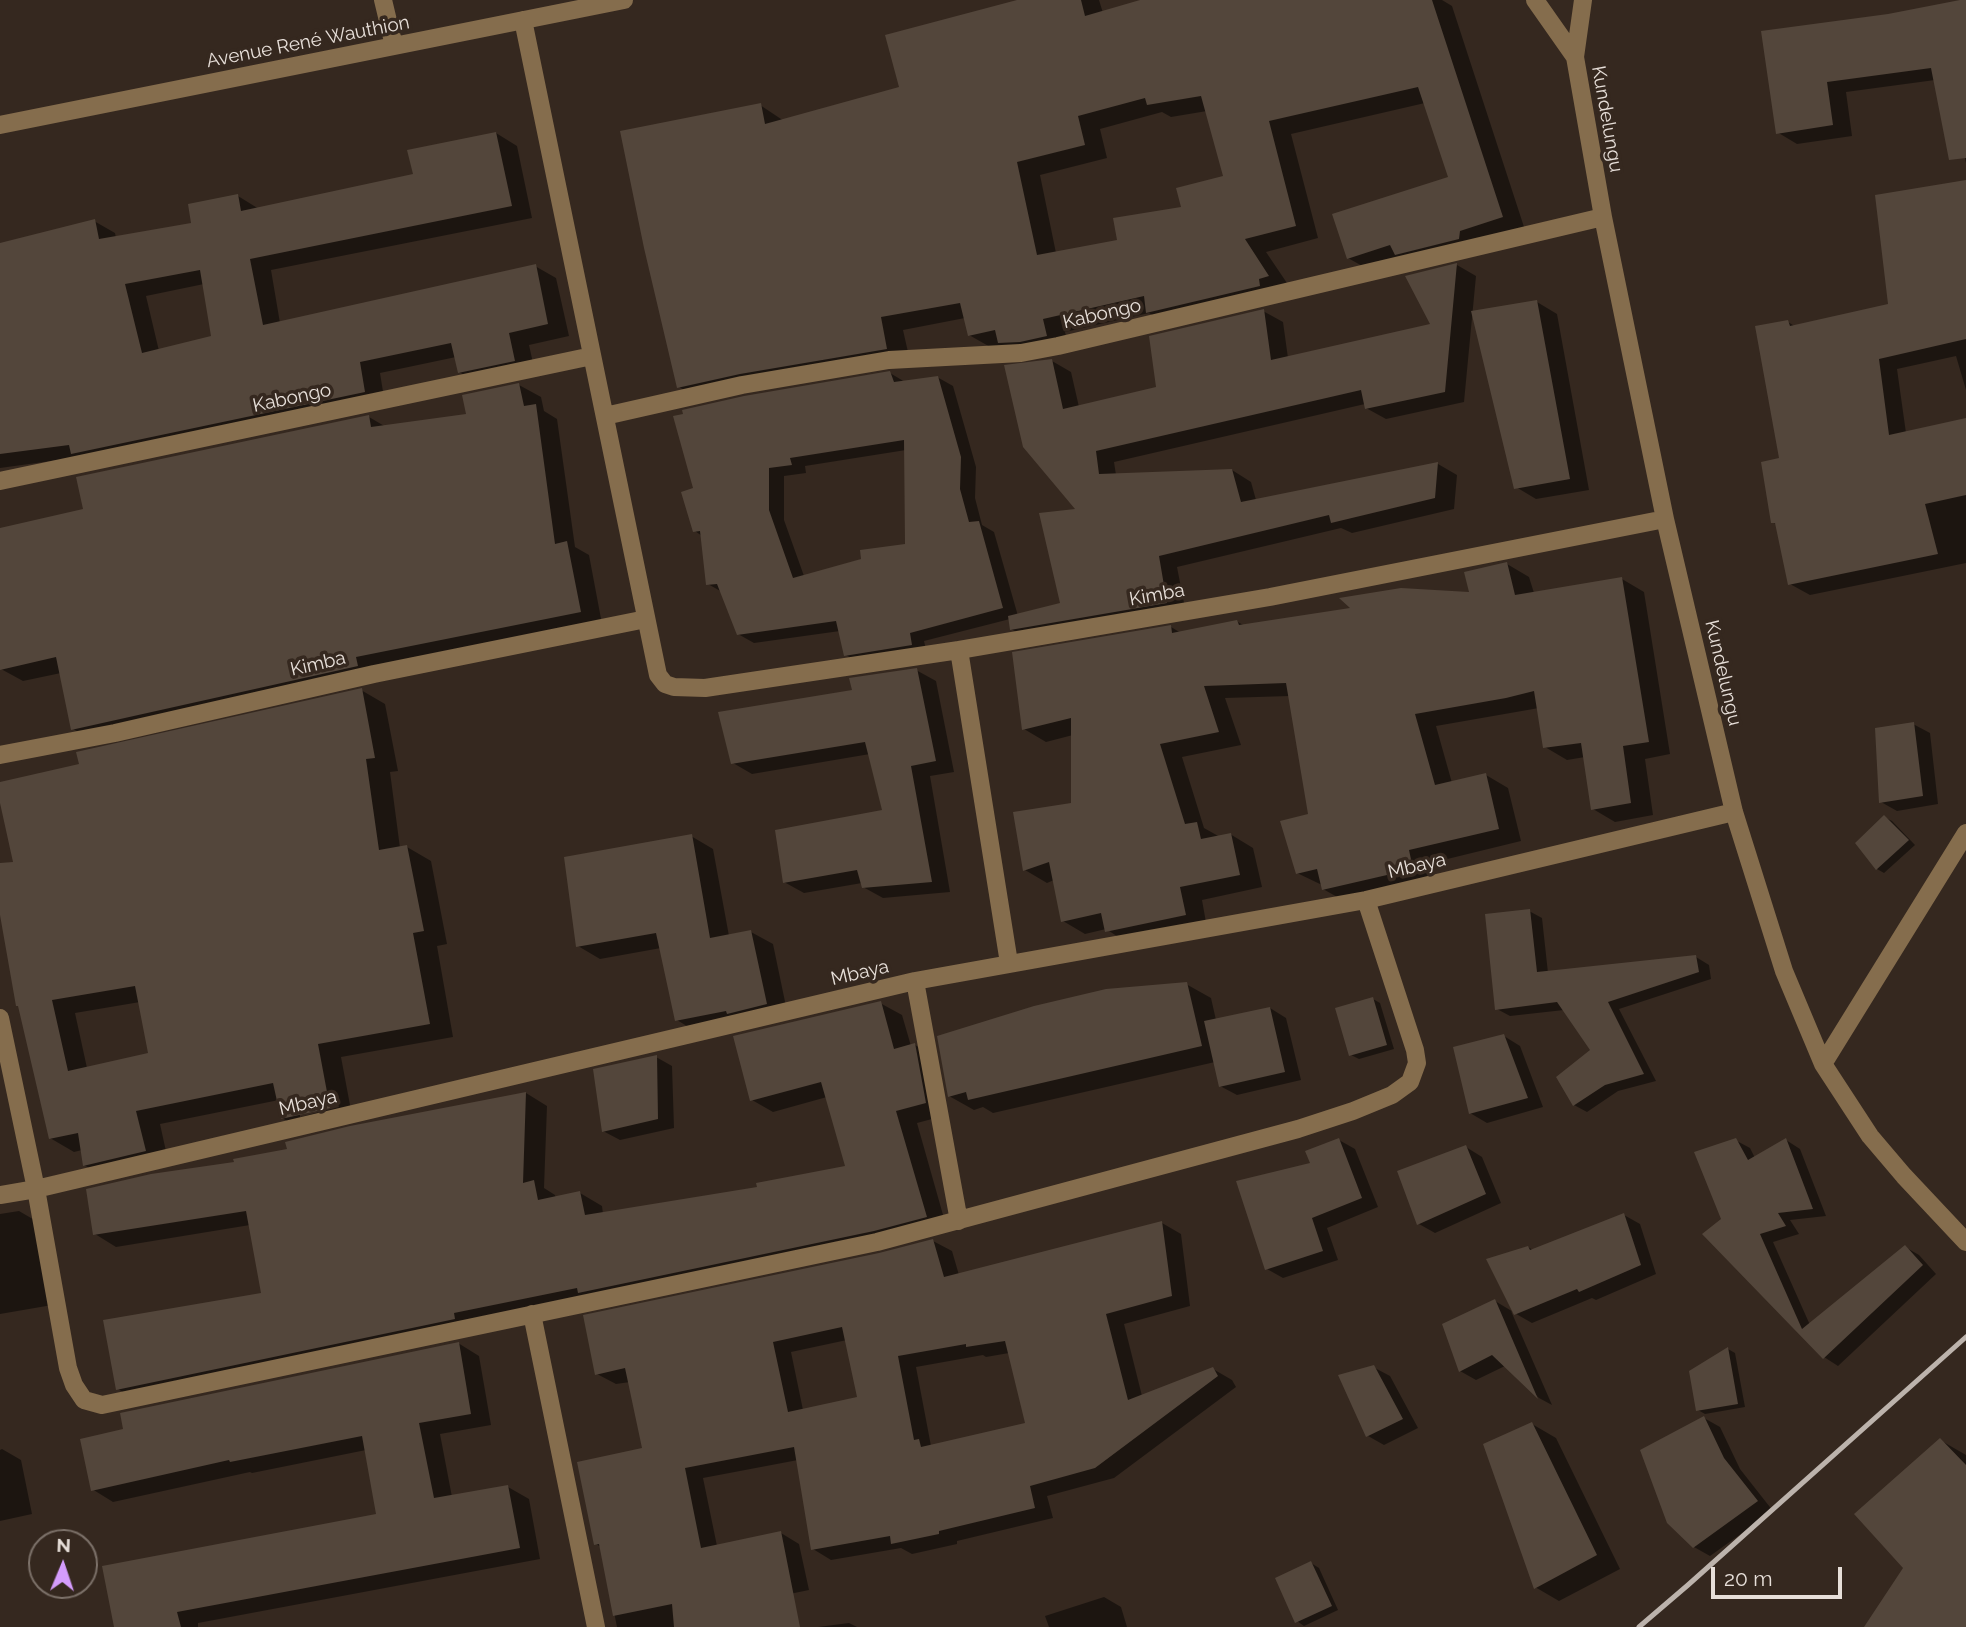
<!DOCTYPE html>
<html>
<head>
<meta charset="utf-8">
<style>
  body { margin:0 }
  #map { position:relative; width:1966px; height:1627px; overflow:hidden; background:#35281f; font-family:Raleway,sans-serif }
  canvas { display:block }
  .north { position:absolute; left:28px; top:1529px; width:70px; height:70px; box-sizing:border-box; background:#35281f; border:2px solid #7c7169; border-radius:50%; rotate:2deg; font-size:19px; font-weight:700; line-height:28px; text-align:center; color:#e7dfd9 }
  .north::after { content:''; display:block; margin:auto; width:24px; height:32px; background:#d49cfc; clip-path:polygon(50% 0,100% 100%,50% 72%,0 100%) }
  .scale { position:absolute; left:1711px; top:1567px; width:131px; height:32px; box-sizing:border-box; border:4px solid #e7dfd9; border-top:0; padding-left:9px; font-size:21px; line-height:24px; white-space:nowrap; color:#e7dfd9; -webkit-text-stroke:5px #35281f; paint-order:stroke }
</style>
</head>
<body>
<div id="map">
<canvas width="1966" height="1627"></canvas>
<div class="north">N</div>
<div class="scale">20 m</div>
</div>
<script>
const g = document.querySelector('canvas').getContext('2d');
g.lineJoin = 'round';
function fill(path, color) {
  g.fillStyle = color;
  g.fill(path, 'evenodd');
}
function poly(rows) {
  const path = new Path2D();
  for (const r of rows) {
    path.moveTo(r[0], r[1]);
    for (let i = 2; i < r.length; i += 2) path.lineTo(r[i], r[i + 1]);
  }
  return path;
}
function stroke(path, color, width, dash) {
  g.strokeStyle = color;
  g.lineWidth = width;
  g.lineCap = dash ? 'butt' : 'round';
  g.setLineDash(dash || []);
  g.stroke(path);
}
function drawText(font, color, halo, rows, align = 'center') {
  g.font = font + ' Raleway,sans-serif';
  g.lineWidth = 7;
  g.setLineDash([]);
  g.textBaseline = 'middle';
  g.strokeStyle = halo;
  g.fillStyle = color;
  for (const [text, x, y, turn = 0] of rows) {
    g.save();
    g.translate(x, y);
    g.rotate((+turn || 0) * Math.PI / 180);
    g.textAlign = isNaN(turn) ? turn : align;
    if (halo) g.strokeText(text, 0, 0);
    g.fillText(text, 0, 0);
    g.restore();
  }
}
fill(poly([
  [1024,0,1099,0,1103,13,1170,0,1442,0,1452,6,1525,230,1371,271,1348,258,1450,178,1425,103,1291,134,1318,238,1266,252,1291,289,1171,326,1149,313,1065,332,1069,349,992,348,969,335,965,318,903,330,910,361,702,400,679,387,760,105,784,121,901,88],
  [1207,111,1225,177,1183,208,1119,241,1056,253,1040,175,1107,158,1100,129,1162,112,1171,117],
  [1966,1,1966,163,1953,106,1935,80,1846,92,1852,136,1797,144,1777,132,1888,16],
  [496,133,517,146,532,218,271,270,280,323,535,266,556,278,569,336,529,345,535,372,480,384,459,372,456,357,380,373,385,404,80,457,0,468,0,245,94,221,115,233,116,238,193,224,238,196,259,209,415,176],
  [204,284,213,337,159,351,146,296],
  [1966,182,1966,390,1956,356,1897,369,1906,433,1966,420,1966,563,1810,595,1790,584,1778,525,1772,522,1781,460,1788,322,1796,327,1890,306],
  [1457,265,1476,276,1464,402,1386,419,1366,408,1365,404,1114,462,1116,475,1232,470,1251,482,1256,500,1438,464,1457,475,1454,509,1352,533,1341,528,1177,567,1186,613,1031,640,1011,629,1010,619,924,641,927,654,861,664,846,655,840,631,754,643,738,634,722,592,708,584,702,536,695,531,695,490,890,373,905,382,937,377,953,386,976,467,975,498,982,525,994,532,1018,616,1062,604,1079,510,1052,361,1071,372,1079,407,1158,389,1263,311,1283,322,1288,358,1433,325],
  [906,450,907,546,804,576,784,520,784,476,806,473,805,466],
  [1537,302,1557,314,1589,490,1536,499,1516,487],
  [519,385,541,397,544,411,557,419,575,547,589,555,602,624,95,741,73,729,61,673,23,681,1,669,0,530,86,511,369,417,386,427,468,415],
  [1507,564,1529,577,1534,593,1622,579,1644,592,1670,754,1645,759,1653,815,1615,822,1593,809,1585,757,1567,760,1545,747,1539,708,1436,726,1452,783,1486,775,1508,788,1521,841,1431,863,1435,881,1346,902,1323,889,1322,885,1297,873,1310,816,1290,696,1225,698,1241,745,1182,757,1204,828,1220,837,1230,834,1253,848,1262,887,1202,900,1207,928,1129,944,1106,929,1085,934,1063,921,1054,880,1047,883,1025,870,1073,804,1073,735,1046,742,1024,729,1171,627,1181,633,1236,621,1245,626,1471,593],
  [916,670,936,681,954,772,930,776,950,892,883,898,863,887,862,883,804,893,784,882,884,811,870,754,752,774,733,763,854,691],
  [361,690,385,704,398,771,390,772,400,848,407,847,431,861,447,944,437,946,453,1037,341,1057,353,1121,306,1132,282,1118,279,1100,160,1124,169,1165,108,1179,84,1165,82,1150,74,1152,50,1138,0,896,0,865,15,864,0,795,0,784,81,766],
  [140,1002,150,1054,87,1068,75,1013],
  [338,1104,339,1107,300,1117,300,1113],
  [1913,724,1930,733,1938,804,1897,811,1881,802],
  [1884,817,1892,821,1915,845,1884,873,1877,869],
  [691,836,713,849,729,936,751,932,773,944,788,1016,698,1033,677,1020,661,948,600,959,578,946],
  [1529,911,1542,918,1548,973,1696,957,1709,965,1711,979,1619,1009,1656,1081,1618,1091,1587,1112,1574,1105,1593,1050,1564,1010,1510,1016,1497,1009],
  [1186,984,1211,998,1216,1020,1270,1008,1286,1018,1301,1080,1237,1095,1220,1086,1215,1062,993,1113,983,1107,974,1110,949,1096],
  [1373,999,1380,1003,1394,1049,1359,1059,1351,1055],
  [880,1003,902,1015,911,1046,915,1045,936,1057,947,1115,917,1123,947,1229,139,1402,118,1389,263,1294,250,1225,116,1247,95,1234,236,1163,526,1093,547,1106,544,1188,555,1195,556,1198,580,1193,602,1206,603,1214,759,1188,848,1167,827,1097,773,1112,752,1100],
  [1504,1036,1520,1046,1543,1107,1487,1123,1470,1113],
  [656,1057,672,1066,674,1128,620,1140,603,1131],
  [1339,1140,1355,1149,1378,1207,1327,1228,1338,1260,1283,1278,1267,1269],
  [1735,1140,1750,1148,1755,1158,1786,1140,1800,1149,1826,1216,1790,1220,1799,1234,1773,1242,1810,1325,1905,1247,1919,1255,1936,1274,1838,1366,1824,1357,1704,1234,1723,1220],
  [1466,1147,1482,1157,1501,1203,1435,1233,1419,1224],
  [19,1211,43,1225,58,1304,0,1314,0,1214],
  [1624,1215,1640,1224,1656,1274,1596,1300,1592,1298,1532,1323,1511,1311,1552,1405,1539,1398,1505,1366,1476,1380,1460,1371,1495,1301,1515,1313,1528,1247,1533,1250],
  [1162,1223,1181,1234,1190,1306,1124,1324,1142,1396,1213,1369,1232,1380,1236,1387,1114,1478,1047,1496,1053,1518,957,1541,957,1544,912,1554,901,1548,831,1560,813,1549,798,1460,703,1478,717,1546,781,1533,799,1544,809,1590,687,1615,690,1627,617,1627,601,1547,596,1544,644,1450,630,1382,616,1384,597,1374,880,1255,933,1241,952,1251,959,1275],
  [847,1340,859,1398,803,1410,791,1352],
  [1009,1353,1027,1425,931,1446,916,1367,983,1355,986,1357],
  [458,1343,479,1356,491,1425,440,1434,452,1497,508,1487,529,1499,540,1559,198,1623,198,1627,115,1627,378,1515,366,1450,252,1473,250,1472,113,1502,92,1489],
  [1728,1349,1735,1353,1745,1407,1705,1414,1698,1410],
  [1373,1367,1390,1376,1418,1428,1384,1445,1368,1436],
  [1704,1418,1720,1427,1740,1469,1773,1511,1710,1556,1694,1547],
  [1532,1424,1556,1438,1620,1569,1559,1601,1535,1587],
  [1940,1440,1966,1455,1966,1627,1866,1627,1905,1568],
  [2,1449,21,1460,32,1514,0,1521,0,1450],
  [1311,1563,1319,1568,1338,1610,1304,1626,1297,1621],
  [1104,1597,1121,1607,1127,1627,1049,1627,1045,1616],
  [849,1623,857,1627,818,1627]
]), '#0007');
fill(poly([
  [1017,0,1081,0,1085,16,1140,0,1432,0,1503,217,1460,231,1459,239,1395,255,1390,245,1347,259,1332,214,1448,177,1418,87,1269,121,1296,226,1245,239,1269,276,1259,279,1260,286,1146,313,1144,296,1043,319,1047,336,1020,342,998,343,995,330,968,336,960,303,881,317,887,349,740,374,677,388,644,248,620,131,761,103,765,124,899,87,885,35],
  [1201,96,1223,176,1176,188,1181,207,1113,218,1117,240,1037,255,1017,162,1085,145,1078,116,1145,98,1147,105],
  [1960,0,1966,0,1966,158,1949,160,1931,68,1827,82,1833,125,1776,134,1761,31,1888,14],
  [496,132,512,206,250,259,263,325,536,264,548,324,509,333,515,361,458,373,451,343,360,362,365,392,71,454,69,445,0,454,0,243,95,219,99,239,191,223,188,204,238,194,241,211,413,174,407,150],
  [200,270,211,336,142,353,125,284],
  [1966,180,1966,339,1879,359,1889,435,1966,418,1966,495,1925,504,1938,554,1788,585,1775,523,1771,523,1761,462,1779,458,1755,326,1788,320,1790,326,1888,304,1875,195],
  [1457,263,1445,392,1365,409,1361,390,1096,451,1099,474,1232,469,1241,502,1438,462,1435,498,1331,523,1329,515,1159,556,1167,603,1010,630,1008,616,1060,603,1039,513,1075,509,1023,447,1004,365,1052,359,1063,409,1156,387,1149,336,1264,309,1271,360,1430,324,1405,276],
  [1537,300,1570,479,1514,489,1471,311],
  [890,371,894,382,938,376,961,457,960,489,969,522,979,521,1003,608,910,633,912,645,844,656,836,621,737,635,717,584,706,585,700,531,693,532,681,492,693,488,673,416,683,414,682,410,744,396],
  [904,440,905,544,860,550,861,559,793,578,769,510,769,468,792,465,790,458],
  [519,383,524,406,536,404,555,544,567,541,581,612,356,657,358,666,71,730,56,657,0,670,0,528,83,509,76,477,369,415,371,427,466,414,462,395],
  [1507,562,1515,595,1622,577,1649,742,1623,746,1631,803,1591,810,1581,743,1543,748,1534,691,1506,698,1415,714,1435,785,1486,773,1499,829,1409,850,1413,869,1322,890,1317,869,1296,874,1280,821,1308,814,1286,683,1204,686,1219,732,1160,744,1185,824,1197,822,1201,839,1231,833,1240,875,1180,887,1186,915,1105,932,1101,913,1061,922,1049,862,1023,871,1013,812,1071,803,1071,718,1022,730,1012,652,1171,625,1172,633,1237,620,1239,625,1350,608,1339,598,1401,588,1469,592,1464,572],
  [917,668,936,761,911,766,932,882,862,888,857,870,783,883,775,830,882,810,865,742,731,764,718,712,852,690,849,678],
  [362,688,375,758,366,759,379,850,407,845,424,931,413,933,430,1024,318,1044,330,1108,281,1119,273,1083,136,1111,146,1151,83,1166,78,1133,49,1139,18,1006,16,1006,0,915,0,863,13,862,0,803,0,782,79,764,76,752],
  [135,986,148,1053,68,1071,52,1000],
  [1914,722,1923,796,1879,803,1875,728],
  [1884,815,1909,840,1876,870,1855,843],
  [692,834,710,938,751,930,767,1004,727,1014,726,1011,675,1021,656,933,576,947,564,857],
  [1530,909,1537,972,1696,955,1699,972,1608,1002,1644,1074,1605,1085,1573,1106,1556,1077,1590,1050,1557,1002,1495,1010,1485,914],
  [1187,982,1202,1046,968,1100,966,1092,948,1097,937,1036,1034,1006,1106,989],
  [1373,997,1387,1045,1349,1056,1335,1008],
  [881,1001,894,1049,915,1043,926,1103,896,1111,927,1217,874,1231,578,1293,577,1288,454,1313,455,1319,116,1390,103,1320,261,1293,246,1211,93,1235,86,1189,151,1174,234,1162,233,1159,287,1149,285,1142,350,1126,526,1092,523,1183,534,1180,538,1200,580,1191,585,1215,757,1187,756,1183,845,1166,821,1082,750,1101,733,1036],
  [1270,1007,1285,1072,1219,1087,1204,1021],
  [1504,1034,1528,1098,1469,1114,1453,1047],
  [657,1055,658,1119,602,1132,593,1069],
  [1339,1138,1362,1198,1312,1218,1323,1251,1265,1270,1236,1181,1310,1163,1305,1151],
  [1736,1138,1748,1160,1786,1138,1813,1209,1778,1213,1786,1226,1760,1234,1802,1329,1905,1245,1923,1265,1823,1359,1702,1234,1721,1219,1694,1152],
  [1466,1145,1486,1194,1417,1225,1397,1171],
  [1624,1213,1641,1265,1579,1292,1577,1289,1514,1315,1486,1259,1528,1246,1530,1250],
  [1162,1221,1172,1296,1106,1314,1128,1400,1213,1367,1218,1376,1095,1468,1030,1486,1035,1508,939,1531,939,1534,891,1544,890,1536,811,1550,794,1447,685,1468,701,1548,781,1531,800,1627,674,1627,672,1604,613,1616,599,1544,594,1545,577,1462,642,1448,625,1368,595,1375,583,1315,879,1253,933,1239,944,1277],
  [842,1327,857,1397,788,1412,773,1342],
  [1005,1341,1025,1423,921,1447,919,1439,914,1440,898,1356,966,1344,966,1347],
  [1495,1299,1538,1399,1492,1355,1459,1372,1442,1324],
  [459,1342,471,1414,419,1423,434,1498,508,1485,520,1548,177,1612,181,1627,114,1627,102,1566,376,1514,362,1436,230,1462,229,1460,91,1491,80,1439,123,1429,120,1413],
  [1728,1347,1738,1404,1696,1411,1689,1371],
  [1374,1365,1403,1419,1366,1437,1338,1375],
  [1704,1416,1724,1458,1758,1501,1693,1548,1667,1523,1640,1450],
  [1532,1422,1597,1555,1534,1589,1483,1444],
  [1940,1438,1966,1465,1966,1627,1864,1627,1903,1568,1854,1514],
  [1311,1561,1332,1606,1295,1623,1275,1578]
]), '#53463b');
stroke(poly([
  [383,0,394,46],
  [1535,0,1575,57],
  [1583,0,1575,57,1603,217,1665,519,1734,812,1784,971,1823,1064,1870,1136,1904,1176,1966,1242],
  [523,20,658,675,665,684,674,687,705,688,959,650,1270,597,1665,519],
  [0,125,624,0],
  [605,416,742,385,889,360,1021,353,1058,346,1603,217],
  [0,481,592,356],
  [959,650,1009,963],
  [0,755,115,733,374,674,646,619],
  [915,981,959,1221],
  [0,1018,36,1189,68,1368,74,1385,84,1400,102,1405,877,1242,1298,1129,1353,1111,1392,1095,1410,1082,1417,1063,1415,1050,1366,900],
  [1823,1064,1966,833],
  [0,1195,36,1189,915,981,1366,900,1734,812],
  [532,1314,596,1627]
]), '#856d4d', 18);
stroke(poly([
  [1639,1627,1688,1585,1966,1337]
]), '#bcb3ac', 5);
drawText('19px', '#e7dfd9', '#35281f', [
  ["Avenue René Wauthion",308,42,-11],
  ["Kundelungu",1607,119,80],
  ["Kabongo",1102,314,-13],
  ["Kabongo",292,398,-12],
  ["Kimba",1157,595,-10],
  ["Kimba",318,664,-13],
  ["Kundelungu",1723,673,77],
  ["Mbaya",1417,866,-13],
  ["Mbaya",860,973,-13],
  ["Mbaya",308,1103,-13]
]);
</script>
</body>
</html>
